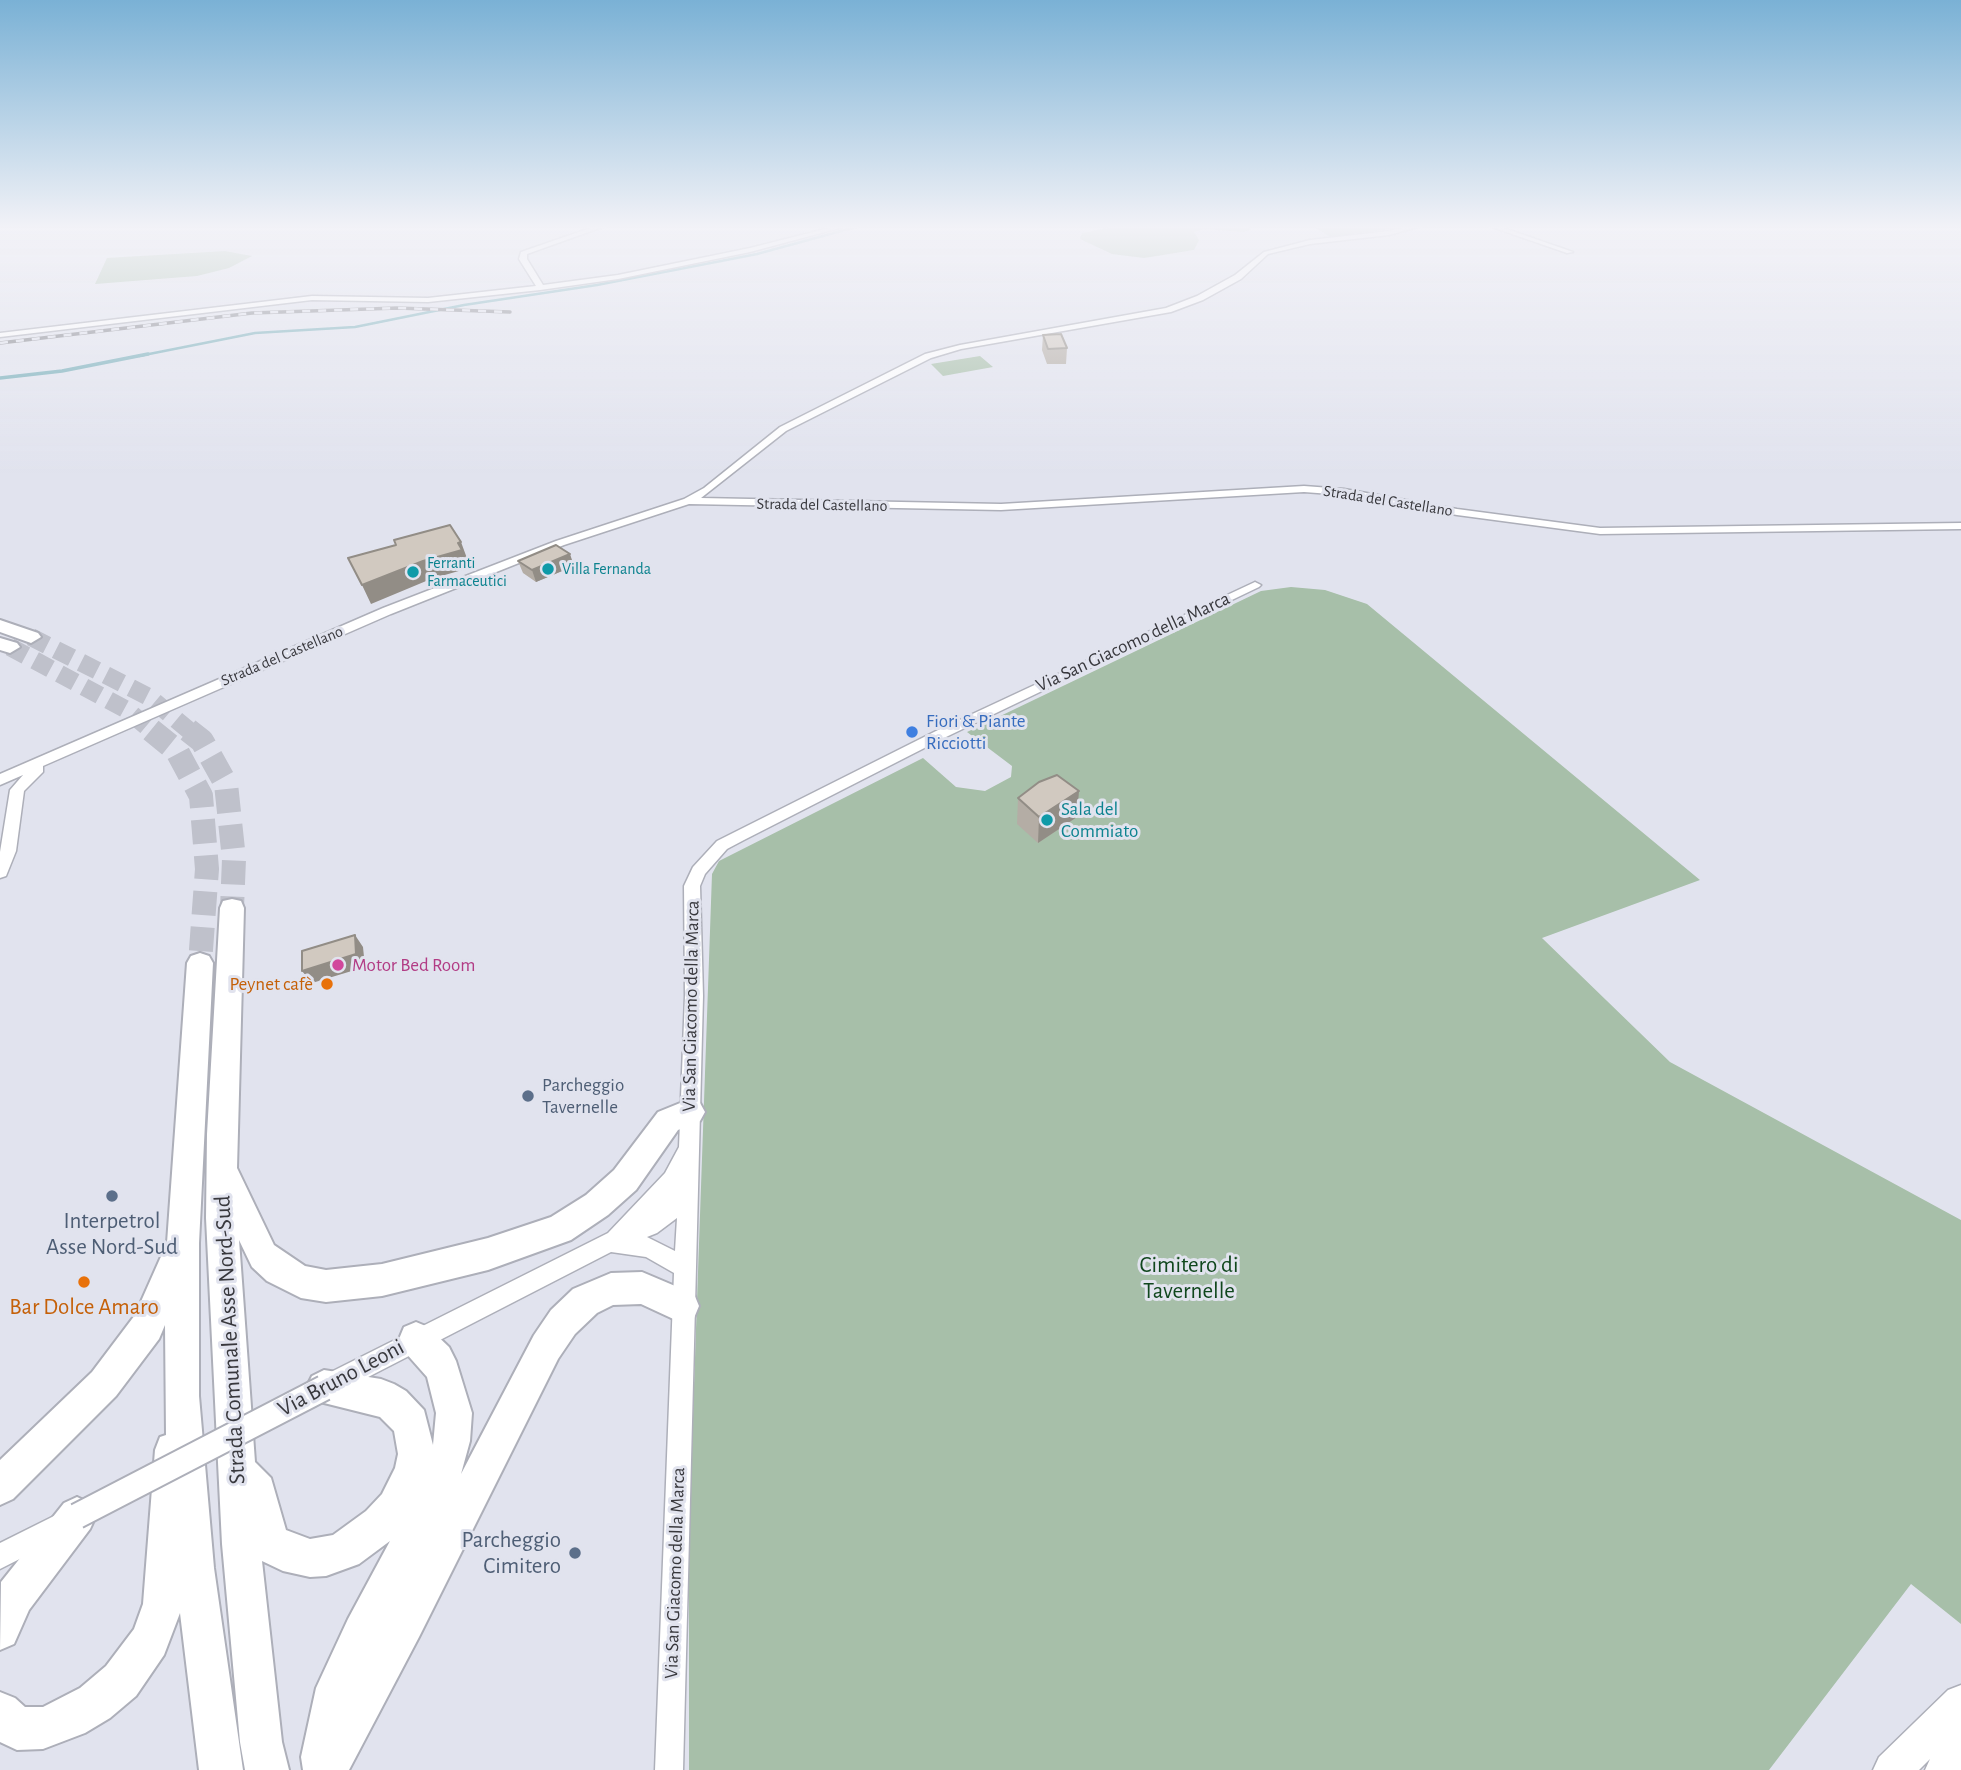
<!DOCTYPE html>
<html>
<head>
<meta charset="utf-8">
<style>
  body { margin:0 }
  canvas { display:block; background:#e1e3ee }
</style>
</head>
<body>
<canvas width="1961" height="1770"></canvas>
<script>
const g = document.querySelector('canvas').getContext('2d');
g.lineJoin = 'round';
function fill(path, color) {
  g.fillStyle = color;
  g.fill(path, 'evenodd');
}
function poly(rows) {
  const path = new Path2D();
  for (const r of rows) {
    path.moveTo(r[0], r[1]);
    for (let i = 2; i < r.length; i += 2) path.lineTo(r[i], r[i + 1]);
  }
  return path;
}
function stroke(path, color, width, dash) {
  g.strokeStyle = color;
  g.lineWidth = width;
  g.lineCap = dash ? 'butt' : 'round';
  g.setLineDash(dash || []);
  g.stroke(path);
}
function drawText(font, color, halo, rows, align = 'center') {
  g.font = font + ' "Alegreya Sans",sans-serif';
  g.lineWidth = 6;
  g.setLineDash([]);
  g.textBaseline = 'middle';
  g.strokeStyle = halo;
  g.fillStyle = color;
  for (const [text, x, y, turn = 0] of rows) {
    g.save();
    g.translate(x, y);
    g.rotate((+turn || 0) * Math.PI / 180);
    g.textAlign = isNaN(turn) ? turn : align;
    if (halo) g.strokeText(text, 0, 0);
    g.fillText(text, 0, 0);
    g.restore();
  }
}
fill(poly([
  [1124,225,1245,225,1251,229,1244,232,1205,229,1194,232,1199,240,1194,250,1144,258,1112,254,1080,239,1082,233],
  [1312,225,1414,225,1414,226,1330,237],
  [225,251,252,256,229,268,197,276,95,284,107,258],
  [980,356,993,367,943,376,931,364],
  [1291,587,1325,590,1367,604,1700,880,1542,938,1670,1062,1961,1220,1961,1624,1911,1584,1769,1770,689,1770,689,1528,712,874,719,861,923,758,956,787,985,791,1011,777,1012,766,967,732,1261,591]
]), '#a7bfa9');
stroke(poly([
  [139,356,255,333,355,327,464,305,597,285,757,254,863,225]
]), '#75adb8', 2.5);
stroke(poly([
  [0,378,62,371,148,354]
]), '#75adb8', 3.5);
stroke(poly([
  [31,637,149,697,191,732],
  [10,647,127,710,153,732]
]), '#bfc1cb', 18, [18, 10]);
stroke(poly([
  [151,730,177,751,201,796,207,869,200,963],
  [188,730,202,741,226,784,234,859,232,908]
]), '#bfc1cb', 24, [24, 12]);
const minor = poly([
  [599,225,608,225,527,254,527,259,543,285,618,275,750,248,841,225,851,225,750,252,618,279,540,290,428,302,312,300,0,337,0,333,312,296,428,298,536,286,519,259,521,252,599,225],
  [1415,225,1425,225,1389,235,1310,244,1268,254,1241,279,1203,300,1171,312,961,349,931,358,786,431,701,498,1001,504,1304,486,1344,489,1457,509,1600,528,1961,523,1961,529,1600,534,1457,515,1344,495,1304,492,1001,510,689,504,564,545,391,614,43,766,43,772,24,791,16,851,6,876,0,878,0,852,10,790,23,775,0,785,0,774,383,608,556,541,684,499,704,488,780,427,925,354,960,345,1166,308,1197,296,1235,275,1264,252,1310,240,1389,231,1415,225],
  [1486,225,1495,225,1573,252,1567,253,1486,225],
  [1255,582,1261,585,1259,587,946,737,744,840,727,849,705,874,700,886,703,996,683,1770,655,1770,674,1273,646,1257,611,1252,341,1391,333,1394,325,1391,322,1383,325,1375,608,1233,665,1173,679,1147,685,996,684,886,693,867,717,841,936,731,1255,582],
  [677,1218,675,1251,647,1237,657,1233,677,1218],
  [54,1516,63,1519,66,1528,63,1537,0,1569,0,1543,54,1516]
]);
const major = poly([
  [1961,1685,1961,1770,1925,1770,1930,1759,1919,1770,1873,1770,1879,1757,1948,1690,1961,1685]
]);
const highway = poly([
  [0,620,38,633,41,637,31,643,0,632,0,620],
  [0,638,17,643,20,647,10,653,0,650,0,638],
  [232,899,241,901,244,908,237,1168,274,1245,305,1266,326,1270,382,1264,488,1238,551,1217,586,1195,614,1170,658,1112,690,1099,700,1103,705,1112,700,1121,678,1130,636,1190,608,1215,571,1240,488,1270,382,1296,326,1302,301,1298,267,1281,252,1267,239,1240,255,1462,271,1478,286,1530,310,1539,333,1535,366,1511,382,1494,395,1468,398,1454,394,1431,380,1417,312,1400,306,1388,312,1376,324,1370,381,1379,394,1384,406,1391,424,1410,433,1445,436,1413,427,1377,404,1351,399,1339,404,1327,416,1322,428,1327,449,1347,456,1361,472,1413,470,1441,461,1474,534,1335,551,1310,573,1289,611,1273,642,1272,694,1294,699,1306,694,1318,682,1323,641,1304,613,1305,597,1313,575,1334,558,1359,419,1637,349,1770,303,1770,301,1757,316,1688,348,1619,390,1541,359,1564,326,1576,310,1577,283,1571,262,1561,282,1742,289,1770,245,1770,240,1742,222,1544,206,1218,207,1134,220,908,223,901,232,899],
  [200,953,209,956,213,963,199,1243,199,1396,214,1568,243,1770,199,1770,180,1613,164,1655,136,1696,110,1718,85,1733,43,1749,17,1750,0,1742,0,1692,15,1698,25,1707,43,1707,80,1688,106,1666,134,1629,143,1604,155,1450,160,1437,166,1435,165,1325,159,1339,116,1396,13,1499,0,1505,0,1460,92,1372,135,1315,167,1243,187,963,191,956,200,953],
  [77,1497,90,1503,96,1516,90,1529,29,1610,14,1644,0,1650,1,1582,64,1503,77,1497]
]);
stroke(minor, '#adafb9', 3);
stroke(major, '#adafb9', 3);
stroke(highway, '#adafb9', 4);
fill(minor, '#fff');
fill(major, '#fff');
fill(highway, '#fff');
const rail = poly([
  [0,343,252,313,397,308,510,312]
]);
stroke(rail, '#81828a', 3.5);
stroke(rail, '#e1e3ee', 2.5, [8]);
const minorBridge = poly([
  [77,1516,324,1388]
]);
stroke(minorBridge, '#adafb9', 28, []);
stroke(minorBridge, '#fff', 24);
fill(poly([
  [1043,335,1067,348,1066,364,1047,364,1042,350],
  [518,561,574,566,536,582,523,573],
  [1018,798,1077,817,1038,843,1017,824]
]), '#b4ada5');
fill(poly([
  [461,542,468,561,467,561,469,568,431,579,371,604,362,585,423,561],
  [570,554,574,566,536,582,532,570],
  [1079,791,1077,817,1038,843,1039,817],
  [355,935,363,947,365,967,312,983,302,971]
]), '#928d86');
const building = poly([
  [1061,334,1067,348,1048,349,1043,335,1061,334],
  [450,525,461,542,458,543,462,550,423,561,362,585,348,558,396,545,394,540,450,525],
  [556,545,570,554,532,570,518,561,556,545],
  [1057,775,1079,791,1039,817,1018,798,1039,782,1057,775],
  [355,935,356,954,302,971,302,951,355,935]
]);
fill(building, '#d1c9c0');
stroke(building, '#928d86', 2);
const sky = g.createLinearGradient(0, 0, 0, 473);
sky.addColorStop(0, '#7ab1d5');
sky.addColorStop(0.48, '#f2f2f7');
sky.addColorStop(1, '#f2f2f700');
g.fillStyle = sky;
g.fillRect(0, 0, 1961, 473);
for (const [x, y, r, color] of [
  [548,569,7,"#0f9aa8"],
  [413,572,7,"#0f9aa8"],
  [912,732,7,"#3f7fe0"],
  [1047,820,7,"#0f9aa8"],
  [338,965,7,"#d1479c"],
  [327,984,7,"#e8710a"],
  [528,1096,7,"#5c6f8a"],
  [112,1196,7,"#5c6f8a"],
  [84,1282,7,"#e8710a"],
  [575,1553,7,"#5c6f8a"]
]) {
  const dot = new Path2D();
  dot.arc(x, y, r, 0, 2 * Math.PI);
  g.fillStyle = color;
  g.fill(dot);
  stroke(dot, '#e1e3ee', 2.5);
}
drawText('16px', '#38383d', '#e1e3ee', [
  ["Strada del Castellano",1388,501,9],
  ["Strada del Castellano",822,505,1],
  ["Strada del Castellano",282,656,-23]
]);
drawText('16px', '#0d838f', '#e1e3ee', [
  ["Ferranti",427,563],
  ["Farmaceutici",427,581],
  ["Villa Fernanda",562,569]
], 'left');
drawText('19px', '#38383d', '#e1e3ee', [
  ["Via San Giacomo della Marca",1133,642,-25],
  ["Via San Giacomo della Marca",691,1006,-89],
  ["Via San Giacomo della Marca",675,1573,-88]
]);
drawText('19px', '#366cbe', '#e1e3ee', [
  ["Fiori & Piante",926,721],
  ["Ricciotti",926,743]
], 'left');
drawText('19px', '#0d838f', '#e1e3ee', [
  ["Sala del",1061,809],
  ["Commiato",1061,831]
], 'left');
drawText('19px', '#b23c85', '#e1e3ee', [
  ["Motor Bed Room",352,965]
], 'left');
drawText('19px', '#c56008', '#e1e3ee', [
  ["Peynet cafè",313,984]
], 'right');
drawText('19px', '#4e5e75', '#e1e3ee', [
  ["Parcheggio",542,1085],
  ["Tavernelle",542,1107]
], 'left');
drawText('23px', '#4e5e75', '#e1e3ee', [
  ["Interpetrol",112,1221],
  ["Asse Nord-Sud",112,1247],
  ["Parcheggio",561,1540,"right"],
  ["Cimitero",561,1566,"right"]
]);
drawText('23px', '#10471d', '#e1e3ee', [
  ["Cimitero di",1189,1265],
  ["Tavernelle",1189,1291]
]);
drawText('23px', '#c56008', '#e1e3ee', [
  ["Bar Dolce Amaro",84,1307]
]);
drawText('23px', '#38383d', '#e1e3ee', [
  ["Strada Comunale Asse Nord-Sud",230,1340,-93],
  ["Via Bruno Leoni",341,1378,-28]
]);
</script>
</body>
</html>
